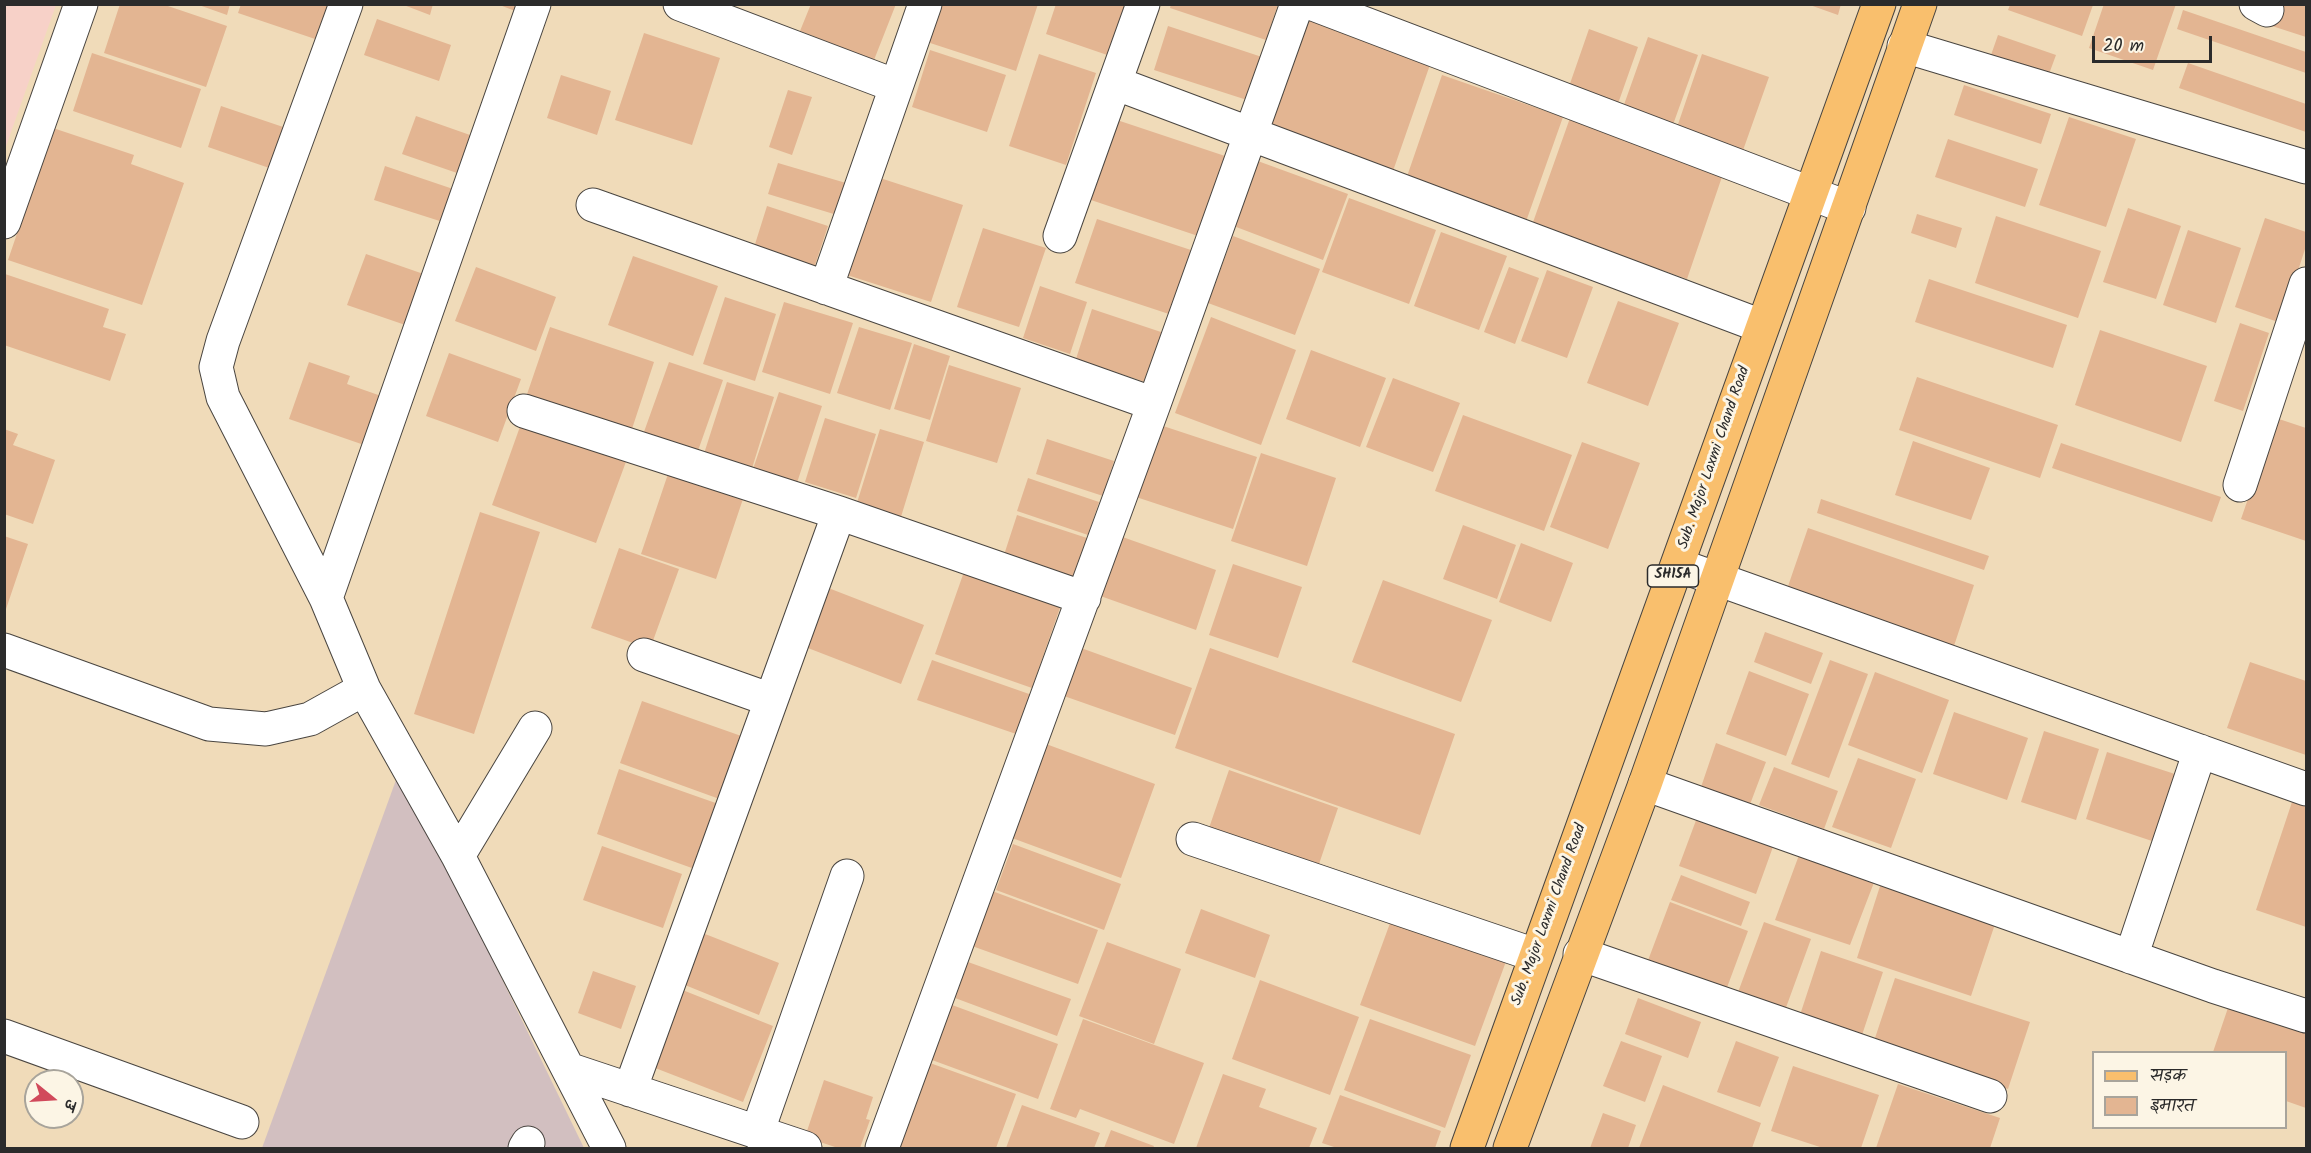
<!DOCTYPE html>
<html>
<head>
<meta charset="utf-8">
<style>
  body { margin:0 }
  #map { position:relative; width:2311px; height:1153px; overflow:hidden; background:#f0dbb9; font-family:Kalam,"Playpen Sans Deva",sans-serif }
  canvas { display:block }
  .frame { position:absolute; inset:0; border:6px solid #2b2b2b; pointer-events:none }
  .legend { position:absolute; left:2092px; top:1051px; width:195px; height:78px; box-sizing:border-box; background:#fcf5e5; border:2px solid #a8a49b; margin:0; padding:8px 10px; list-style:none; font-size:18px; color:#2b2b2b }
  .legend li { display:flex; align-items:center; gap:12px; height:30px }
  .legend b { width:30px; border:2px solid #a8a49b }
  .north { position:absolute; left:24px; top:1069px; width:60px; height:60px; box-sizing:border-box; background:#fcf5e5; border:2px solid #a8a49b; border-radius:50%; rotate:108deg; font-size:16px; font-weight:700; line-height:24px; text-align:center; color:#2b2b2b }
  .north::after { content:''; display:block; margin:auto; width:21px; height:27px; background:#d1495b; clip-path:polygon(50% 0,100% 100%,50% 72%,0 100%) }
  .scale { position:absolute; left:2092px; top:36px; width:120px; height:27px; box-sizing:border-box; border:3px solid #2b2b2b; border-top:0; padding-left:8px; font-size:18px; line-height:21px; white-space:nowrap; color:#2b2b2b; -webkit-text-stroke:4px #fcf5e5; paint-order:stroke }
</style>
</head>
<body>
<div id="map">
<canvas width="2311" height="1153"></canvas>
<div class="frame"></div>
<ul class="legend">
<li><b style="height:8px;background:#f9bf6d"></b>सड़क</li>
<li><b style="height:16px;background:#e3b592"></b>इमारत</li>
</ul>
<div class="north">उ</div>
<div class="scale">20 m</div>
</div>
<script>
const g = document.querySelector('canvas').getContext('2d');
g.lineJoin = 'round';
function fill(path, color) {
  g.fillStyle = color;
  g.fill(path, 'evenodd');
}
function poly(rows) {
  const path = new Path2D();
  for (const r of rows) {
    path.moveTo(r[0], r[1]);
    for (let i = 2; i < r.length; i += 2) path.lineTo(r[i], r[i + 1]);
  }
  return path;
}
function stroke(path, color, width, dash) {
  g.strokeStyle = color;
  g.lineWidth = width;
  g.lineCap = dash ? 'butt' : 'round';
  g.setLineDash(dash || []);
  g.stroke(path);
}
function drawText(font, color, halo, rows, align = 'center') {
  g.font = font + ' Kalam,sans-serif';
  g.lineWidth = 6;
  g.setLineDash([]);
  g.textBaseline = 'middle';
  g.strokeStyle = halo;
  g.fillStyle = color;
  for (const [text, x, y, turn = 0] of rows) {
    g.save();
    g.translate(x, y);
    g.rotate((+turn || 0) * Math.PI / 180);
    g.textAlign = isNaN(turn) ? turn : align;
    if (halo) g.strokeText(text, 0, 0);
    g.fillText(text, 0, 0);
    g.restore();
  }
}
fill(poly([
  [5,4,56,5,5,149,4,5]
]), '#f7d1c8');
fill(poly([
  [400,769,584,1148,262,1148]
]), '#d2bfc0');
fill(poly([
  [120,4,162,4,227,26,206,87,104,53],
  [196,4,230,4,227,15],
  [241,4,337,4,324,42,238,13],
  [401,4,433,4,430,15],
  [497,4,527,4,523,14],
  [811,4,896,4,874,60,800,31],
  [936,4,1038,4,1016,71,924,41],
  [1056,4,1134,4,1116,58,1046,34],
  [1171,4,1278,4,1266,40,1170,8],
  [1807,4,1841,4,1838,15],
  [2104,4,2176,4,2153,70,2089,48],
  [2279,4,2306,4,2306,37,2272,26],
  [2010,5,2093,5,2082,36,2008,10],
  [2183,10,2306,52,2306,73,2177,29],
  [1302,14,1432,59,1393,171,1263,125],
  [377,19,451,45,439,81,364,55],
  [1168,26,1262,57,1247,100,1154,70],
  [1589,29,1638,47,1614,115,1565,98],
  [644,33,720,58,692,145,615,120],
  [1998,35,2056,55,2049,74,1991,55],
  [1648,37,1698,55,1670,133,1620,116],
  [930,50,1006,75,987,132,912,107],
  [92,53,201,89,181,148,73,111],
  [1039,54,1096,73,1066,165,1009,146],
  [1702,54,1769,77,1741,156,1675,133],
  [2188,63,2306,104,2306,132,2179,88],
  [561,75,611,91,597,135,547,118],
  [1442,75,1563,117,1523,230,1403,188],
  [1964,85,2051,114,2041,144,1954,115],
  [788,90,812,97,792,155,769,147],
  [221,106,295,131,281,172,208,147],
  [416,116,470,135,457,173,402,154],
  [2069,117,2136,139,2106,227,2039,205],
  [1570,118,1724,171,1687,279,1532,225],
  [1114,119,1234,159,1207,239,1088,199],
  [53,128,134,155,131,164,184,183,142,305,8,260],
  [1948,139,2038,169,2025,207,1935,177],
  [1255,160,1348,194,1323,260,1231,225],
  [778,163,846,183,837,215,768,194],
  [385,166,456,190,446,223,374,200],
  [880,178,963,205,931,302,847,275],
  [1349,198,1436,230,1409,304,1322,272],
  [767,206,828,226,811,277,751,257],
  [2128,208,2181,226,2156,299,2103,282],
  [1917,214,1962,228,1956,248,1911,233],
  [1996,216,2101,251,2078,318,1975,283],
  [2265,218,2306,232,2306,246,2281,323,2235,307],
  [1097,219,1197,252,1175,316,1075,283],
  [983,228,1046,248,1019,327,957,307],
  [2188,230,2241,248,2216,323,2163,305],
  [1441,232,1507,256,1479,330,1414,306],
  [1233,236,1320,269,1295,335,1208,303],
  [366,254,435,278,417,329,347,305],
  [633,256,718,286,693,356,608,325],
  [476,267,556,297,536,351,455,321],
  [1509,267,1539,278,1515,344,1484,332],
  [1547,270,1593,287,1567,358,1521,341],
  [5,274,109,309,103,327,126,334,110,381,4,345],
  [1929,279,2067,325,2053,368,1915,322],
  [1040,286,1087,302,1070,354,1023,338],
  [725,297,776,314,755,381,703,364],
  [1618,301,1679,323,1648,406,1587,383],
  [784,302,853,323,830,394,762,372],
  [1092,309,1170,335,1154,385,1076,359],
  [1211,317,1296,350,1261,445,1175,413],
  [2240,323,2269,333,2243,411,2214,401],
  [550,327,654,362,628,441,523,406],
  [859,327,912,343,890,410,837,393],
  [2100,330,2207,366,2181,442,2075,405],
  [914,344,950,356,930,420,894,409],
  [1311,350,1386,378,1360,447,1286,419],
  [449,353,521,379,498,442,426,416],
  [309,362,350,376,347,384,384,397,367,446,289,419],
  [669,362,723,380,694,462,640,443],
  [949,365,1021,388,997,463,926,441],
  [1917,377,2058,425,2040,478,1899,430],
  [1393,378,1460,403,1433,472,1366,447],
  [727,382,774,397,749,478,701,463],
  [779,392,822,406,795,489,751,475],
  [1463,415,1572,455,1544,531,1435,491],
  [825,418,876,434,856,498,805,482],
  [2276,418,2306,428,2306,541,2241,519],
  [522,421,627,459,596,543,492,505],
  [1154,423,1257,457,1233,529,1130,495],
  [4,429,18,434,13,445,55,460,33,524,4,514],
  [880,429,924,442,900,520,856,506],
  [1047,439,1114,461,1103,496,1036,474],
  [1913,441,1990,468,1971,520,1895,495],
  [1582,442,1640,463,1608,549,1550,527],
  [2061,443,2221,497,2212,522,2052,468],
  [1261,453,1336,478,1307,566,1231,541],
  [669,471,744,496,716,579,641,554],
  [1028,478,1099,502,1088,535,1017,511],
  [1821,499,1989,556,1984,570,1817,513],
  [480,512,540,532,474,734,414,714],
  [1017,515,1090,539,1076,582,1003,558],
  [1463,525,1516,545,1497,599,1443,579],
  [1808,528,1974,585,1952,652,1785,595],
  [1114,534,1216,570,1196,630,1092,593],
  [4,536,28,544,5,612,4,612],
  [1521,543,1573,563,1551,622,1499,602],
  [619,548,679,569,650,649,591,628],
  [1233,564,1302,587,1278,658,1209,635],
  [965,569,1062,602,1032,688,935,654],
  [1383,580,1492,620,1461,702,1352,662],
  [818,584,924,625,901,684,795,643],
  [1765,632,1823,653,1811,684,1754,662],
  [1081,648,1192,688,1175,735,1064,696],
  [1210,648,1455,734,1420,835,1175,748],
  [932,660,1032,695,1019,735,917,700],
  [1830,660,1868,674,1829,778,1791,764],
  [2250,662,2306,681,2306,755,2227,728],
  [1749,671,1809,694,1786,756,1726,734],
  [1875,672,1949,700,1922,773,1848,745],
  [642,701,747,738,725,801,620,763],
  [1954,712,2028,738,2007,800,1933,774],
  [2044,731,2099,749,2076,820,2021,802],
  [1716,743,1766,762,1749,807,1700,790],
  [1046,744,1155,784,1121,878,1012,838],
  [2107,752,2178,775,2155,842,2086,819],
  [1858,758,1916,779,1891,848,1832,827],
  [1774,767,1838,791,1824,829,1759,805],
  [619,769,727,807,703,872,597,834],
  [1229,770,1338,808,1318,867,1209,828],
  [2292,802,2306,807,2306,927,2256,910],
  [1698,815,1774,844,1756,894,1679,866],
  [1013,844,1121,884,1104,930,996,890],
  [602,846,682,874,663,928,583,900],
  [1802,847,1878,872,1850,945,1775,920],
  [1681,875,1750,902,1741,926,1671,900],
  [1881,883,1996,921,1971,996,1857,958],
  [992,891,1098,930,1078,984,972,946],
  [1670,902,1748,931,1722,1001,1644,971],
  [1201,909,1270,935,1255,978,1185,953],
  [1393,915,1508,956,1475,1046,1360,1005],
  [1764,922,1811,939,1784,1013,1737,995],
  [700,932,779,963,759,1015,680,983],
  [1107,942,1181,969,1154,1044,1079,1016],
  [1821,951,1883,972,1861,1038,1799,1018],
  [968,962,1071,999,1057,1036,955,998],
  [593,971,636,986,621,1029,578,1013],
  [1895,978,2030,1022,2008,1089,1873,1044],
  [1260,980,1359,1017,1330,1095,1232,1059],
  [680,989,773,1026,743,1102,650,1066],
  [1638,998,1701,1022,1688,1058,1625,1034],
  [2231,999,2306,1025,2306,1108,2286,1101,2286,1052,2213,1052],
  [952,1005,1058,1044,1038,1099,932,1060],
  [1083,1019,1204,1063,1174,1144,1080,1109,1076,1118,1050,1109],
  [1370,1019,1471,1055,1445,1128,1344,1090],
  [1621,1041,1662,1056,1645,1102,1603,1086],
  [1736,1041,1779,1057,1760,1107,1717,1092],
  [930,1063,1016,1094,996,1148,898,1148],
  [1793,1066,1879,1095,1861,1148,1823,1148,1771,1131],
  [1223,1074,1266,1089,1259,1107,1317,1128,1309,1148,1196,1148],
  [824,1080,873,1097,866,1119,870,1120,860,1148,838,1148,805,1137],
  [1898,1084,2000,1118,1990,1148,1876,1148],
  [1663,1085,1761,1123,1752,1148,1639,1148],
  [1340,1095,1441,1131,1435,1148,1337,1148,1322,1143],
  [1022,1105,1100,1133,1094,1148,1006,1148],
  [1603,1113,1636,1125,1628,1148,1590,1148],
  [1111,1130,1154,1146,1153,1148,1104,1148]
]), '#e3b592');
const minor = poly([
  [346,4,223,341,216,367,223,397,326,598,364,689,458,856,609,1148],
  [680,4,896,86],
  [1313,4,1849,208],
  [2256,4,2267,10],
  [1904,46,2306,167],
  [1115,83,1761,326],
  [593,205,1154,404],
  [4,222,81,4],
  [1060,236,1143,4],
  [826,288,925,4],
  [524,411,839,513,1084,598],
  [2240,485,2306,284],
  [1678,565,2306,789],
  [326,598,534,4],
  [4,650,209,724,266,729,310,719,364,689],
  [644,655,771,700],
  [1645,784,2213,986,2306,1016],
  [1193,839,1535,955],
  [458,856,535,728],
  [1580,954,1990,1096],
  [2131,957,2200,751],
  [4,1036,242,1122],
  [571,1070,805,1148],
  [630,1090,839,513],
  [757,1133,847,876],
  [525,1148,528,1143],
  [882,1148,1154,404,1297,4]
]);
const major = poly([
  [1467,1148,1879,4],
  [1510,1148,1645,784,1920,4]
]);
stroke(minor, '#494540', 35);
stroke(major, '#494540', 35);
stroke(minor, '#fff', 33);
stroke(major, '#f9bf6d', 33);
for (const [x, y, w] of [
  [1673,576,51]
]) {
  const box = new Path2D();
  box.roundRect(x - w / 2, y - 11, w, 22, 4.5);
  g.fillStyle = '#fcf5e5';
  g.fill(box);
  stroke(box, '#2b2b2b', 1.5);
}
drawText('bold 14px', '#2b2b2b', null, [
  ["SH15A",1673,576]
]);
drawText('15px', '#2b2b2b', '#fcf5e5', [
  ["Sub. Major Laxmi Chand Road",1715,458,-71],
  ["Sub. Major Laxmi Chand Road",1550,915,-70]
]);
</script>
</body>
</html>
